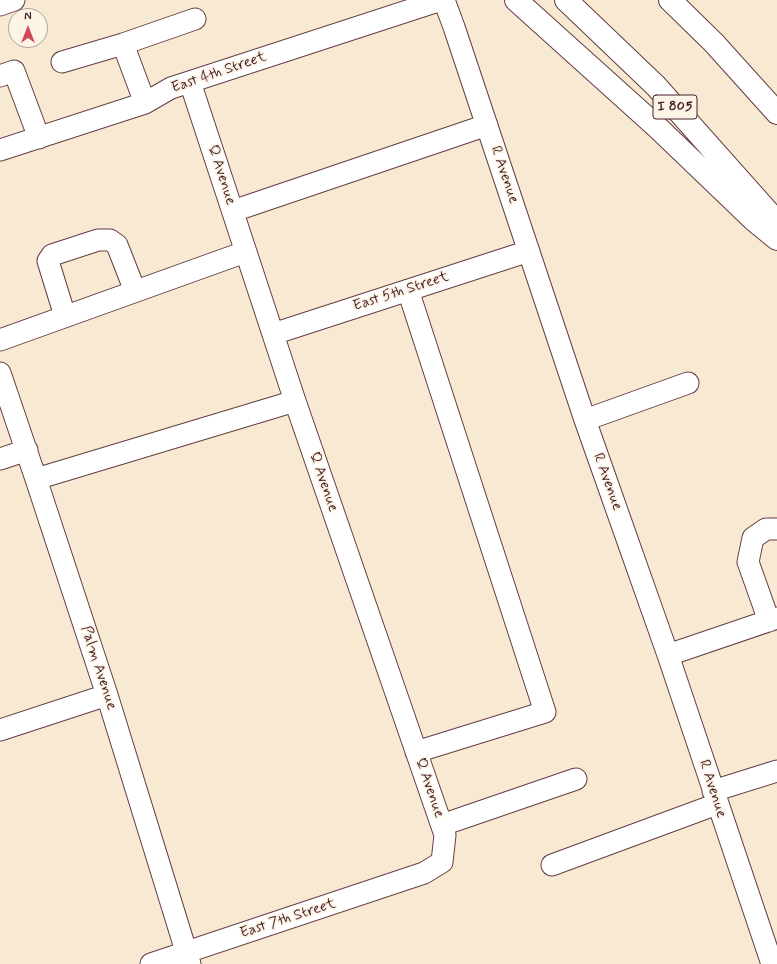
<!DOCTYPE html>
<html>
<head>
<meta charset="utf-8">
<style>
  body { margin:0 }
  #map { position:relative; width:777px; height:964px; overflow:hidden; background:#f8e9d3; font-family:Mynerve,sans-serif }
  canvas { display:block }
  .north { position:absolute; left:8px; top:8px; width:40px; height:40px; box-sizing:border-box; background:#fcf5e5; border:1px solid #b59f9b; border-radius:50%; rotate:0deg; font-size:11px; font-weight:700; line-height:16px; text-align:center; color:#4a1f2b }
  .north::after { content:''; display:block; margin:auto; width:14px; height:18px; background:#d1495b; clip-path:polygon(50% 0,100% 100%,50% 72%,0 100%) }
</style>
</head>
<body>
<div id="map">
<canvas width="777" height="964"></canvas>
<div class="north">N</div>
</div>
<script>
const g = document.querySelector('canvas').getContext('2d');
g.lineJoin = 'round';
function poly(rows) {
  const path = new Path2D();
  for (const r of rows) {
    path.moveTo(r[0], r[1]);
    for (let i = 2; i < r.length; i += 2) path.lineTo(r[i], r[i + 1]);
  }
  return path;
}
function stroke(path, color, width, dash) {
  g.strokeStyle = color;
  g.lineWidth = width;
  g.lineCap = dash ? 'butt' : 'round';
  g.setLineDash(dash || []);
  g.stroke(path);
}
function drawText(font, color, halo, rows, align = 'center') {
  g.font = font + ' Mynerve,sans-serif';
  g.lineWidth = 3.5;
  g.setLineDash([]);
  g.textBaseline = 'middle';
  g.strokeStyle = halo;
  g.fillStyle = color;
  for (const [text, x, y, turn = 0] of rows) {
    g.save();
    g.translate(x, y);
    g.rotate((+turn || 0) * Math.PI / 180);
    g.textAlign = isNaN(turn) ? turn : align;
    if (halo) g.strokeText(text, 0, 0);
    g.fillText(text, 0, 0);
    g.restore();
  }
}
const minor = poly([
  [444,0,454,27,585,420,668,655,772,964],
  [0,5,14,0],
  [123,44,145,103],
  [62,62,123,44,195,19],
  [0,76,14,71,39,138],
  [0,150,145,103,171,88,441,0],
  [233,211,487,125],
  [408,290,545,712,416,752],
  [65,316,48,261,52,255,98,240,110,240,117,245,135,291],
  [273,334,529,251],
  [0,340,245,252],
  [0,373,36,479,107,695,190,964],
  [585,420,688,383],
  [0,459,27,450],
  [36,479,295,401],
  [769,621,748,562,753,538,766,529,777,529],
  [668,655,777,618],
  [0,730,107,695],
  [713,791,777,771],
  [442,825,576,779],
  [552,865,717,804],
  [151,964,424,873,442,862,445,835,295,401,190,82]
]);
const highway = poly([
  [516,0,657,127,755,221,777,239],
  [566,0,656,86,777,222],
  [670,0,714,43,777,113]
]);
stroke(minor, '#643d44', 23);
stroke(highway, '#643d44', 24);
stroke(minor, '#fff', 21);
stroke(highway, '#fff', 22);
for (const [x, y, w] of [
  [675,107,44]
]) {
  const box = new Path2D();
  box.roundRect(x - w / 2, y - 12, w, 24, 3);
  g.fillStyle = '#fcf5e5';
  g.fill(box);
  stroke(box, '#4a1f2b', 1);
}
drawText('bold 14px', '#4a1f2b', null, [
  ["I 805",675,107]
]);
drawText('15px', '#4a1f2b', '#fcf5e5', [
  ["East 4th Street",219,73,-19],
  ["Q Avenue",221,175,72],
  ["R Avenue",504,175,71],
  ["East 5th Street",401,292,-18],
  ["Q Avenue",323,482,71],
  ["R Avenue",607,482,70],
  ["Palm Avenue",98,668,72],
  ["Q Avenue",429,788,71],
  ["R Avenue",712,789,72],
  ["East 7th Street",288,919,-18]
]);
</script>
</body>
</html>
